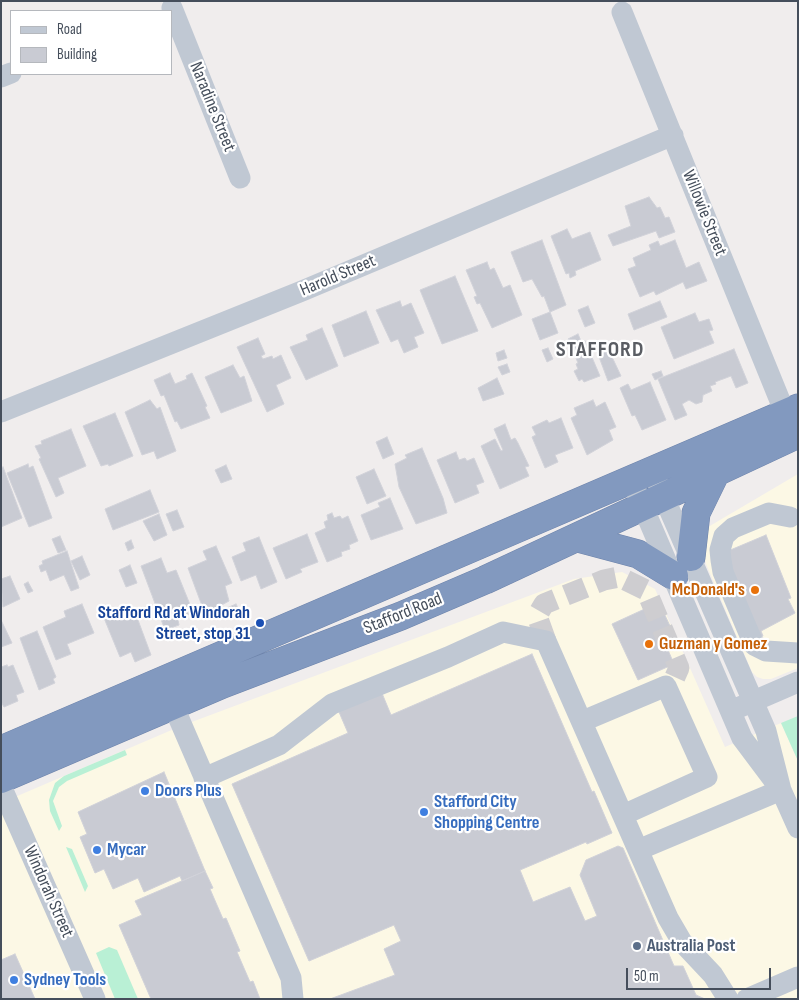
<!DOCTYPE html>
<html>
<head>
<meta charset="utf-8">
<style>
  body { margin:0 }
  #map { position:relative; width:799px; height:1000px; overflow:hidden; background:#f0eded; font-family:"Sofia Sans Condensed",sans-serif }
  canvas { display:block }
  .frame { position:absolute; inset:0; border:2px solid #454e5b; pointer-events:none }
  .legend { position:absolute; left:10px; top:10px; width:162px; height:65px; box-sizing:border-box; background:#fff; border:1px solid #b5b8bd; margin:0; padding:6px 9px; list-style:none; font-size:15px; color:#454e5b }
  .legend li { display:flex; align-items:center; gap:10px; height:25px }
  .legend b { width:25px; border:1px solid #b5b8bd }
  .scale { position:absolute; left:626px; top:968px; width:145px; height:22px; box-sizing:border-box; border:2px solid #454e5b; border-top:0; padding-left:6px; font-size:15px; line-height:18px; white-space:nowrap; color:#454e5b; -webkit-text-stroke:4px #fff; paint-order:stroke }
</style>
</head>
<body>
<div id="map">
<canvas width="799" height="1000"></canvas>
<div class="frame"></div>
<ul class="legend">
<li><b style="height:6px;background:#c0c8d3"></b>Road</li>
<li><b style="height:14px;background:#c9cbd3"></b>Building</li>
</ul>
<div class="scale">50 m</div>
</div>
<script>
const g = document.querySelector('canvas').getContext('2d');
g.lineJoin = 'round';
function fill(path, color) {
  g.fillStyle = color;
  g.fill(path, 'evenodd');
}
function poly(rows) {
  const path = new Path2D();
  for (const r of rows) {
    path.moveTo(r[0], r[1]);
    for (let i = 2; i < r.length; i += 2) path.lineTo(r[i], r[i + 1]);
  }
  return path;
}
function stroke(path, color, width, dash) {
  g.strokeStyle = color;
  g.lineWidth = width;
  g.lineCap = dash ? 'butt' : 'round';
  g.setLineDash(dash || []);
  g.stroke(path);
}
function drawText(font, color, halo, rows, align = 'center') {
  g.font = font + ' "Sofia Sans Condensed",sans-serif';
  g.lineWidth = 4.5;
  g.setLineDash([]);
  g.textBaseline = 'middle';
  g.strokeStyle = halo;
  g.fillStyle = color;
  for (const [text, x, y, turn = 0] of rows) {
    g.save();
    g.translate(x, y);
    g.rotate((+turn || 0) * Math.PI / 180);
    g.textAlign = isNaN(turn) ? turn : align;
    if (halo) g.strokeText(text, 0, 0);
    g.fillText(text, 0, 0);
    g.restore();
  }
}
fill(poly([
  [798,474,798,668,771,679,763,679,757,677,752,672,706,564,702,543,703,530],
  [622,572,655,589,725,747,781,723,798,761,798,999,1,999,1,803,181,726,574,579]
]), '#fcf8e5');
fill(poly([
  [798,716,798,761,781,723],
  [125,750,127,755,67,781,59,787,53,801,62,826,59,831,50,811,49,800,55,783,64,776],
  [66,847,72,849,88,886,85,892],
  [109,947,117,950,138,999,115,999,96,953]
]), '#b9f0d5');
const building = poly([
  [649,197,657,208,660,207,665,218,669,217,675,232,659,238,656,231,613,246,608,235,631,226,625,206,649,197],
  [567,229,572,239,590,232,601,260,575,271,576,275,570,278,569,273,566,274,551,236,567,229],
  [542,240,566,305,550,312,544,296,542,297,532,279,523,282,511,252,542,240],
  [675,240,686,268,699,262,707,281,686,289,683,282,656,295,654,291,640,297,628,269,636,266,633,258,651,250,649,245,658,241,660,246,675,240],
  [487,262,490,270,494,268,503,288,510,285,522,315,492,328,480,303,477,304,474,297,477,296,466,270,487,262],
  [455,276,478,331,442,344,420,290,455,276],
  [400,301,402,307,411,303,424,333,414,337,418,347,404,353,398,339,391,342,376,310,400,301],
  [660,301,667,317,634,330,628,314,660,301],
  [588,306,595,323,585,327,578,310,588,306],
  [366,311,379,343,344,357,332,325,366,311],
  [550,312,558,333,540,340,532,319,550,312],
  [695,313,699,322,709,319,713,330,709,331,714,343,674,359,661,327,695,313],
  [322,328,338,366,306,380,290,347,308,340,306,335,322,328],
  [578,334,581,341,570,345,568,339,578,334],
  [258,338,265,354,261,356,263,359,272,356,273,359,281,355,291,378,276,385,284,404,267,412,237,347,258,338],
  [585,341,600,376,584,382,582,379,579,381,574,371,578,369,576,364,578,363,571,346,585,341],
  [605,342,621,376,608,381,595,346,605,342],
  [548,348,553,359,547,362,542,350,548,348],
  [734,349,748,383,736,388,731,376,715,382,716,384,710,386,712,391,703,395,702,402,696,404,689,400,682,404,687,415,675,420,658,379,734,349],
  [504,350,507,358,498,361,496,353,504,350],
  [507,364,510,372,502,375,498,367,507,364],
  [233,365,240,378,244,376,252,401,221,413,205,377,233,365],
  [661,371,663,376,655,380,652,374,661,371],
  [170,373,175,384,187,379,186,376,192,373,207,406,205,407,210,418,181,429,177,421,175,422,164,395,161,396,154,380,170,373],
  [497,378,504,394,483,401,478,388,497,378],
  [650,382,666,420,642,430,635,415,632,416,620,388,628,384,631,390,650,382],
  [150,400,157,409,160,407,176,451,157,459,154,451,142,455,125,412,150,400],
  [593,400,596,407,605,402,616,427,609,430,613,440,587,455,571,418,577,415,574,408,593,400],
  [115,413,133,456,109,466,108,464,101,466,83,426,115,413],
  [561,418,573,448,555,455,558,462,545,468,532,437,536,435,532,427,547,420,549,423,561,418],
  [505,424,511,440,515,438,518,443,529,466,525,467,529,476,500,489,481,446,495,439,501,451,503,450,494,429,505,424],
  [71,429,86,466,58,478,64,493,56,497,39,459,41,458,35,446,42,444,41,441,71,429],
  [387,437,394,454,383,459,376,442,387,437],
  [422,448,443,498,447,513,416,524,399,487,395,464,407,458,405,455,422,448],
  [456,452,459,460,465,458,467,461,474,458,484,482,476,485,479,493,455,503,437,460,456,452],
  [28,464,29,468,33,466,52,518,29,527,7,473,28,464],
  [226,465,232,479,221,483,215,470,226,465],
  [3,467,22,518,1,527,1,468,3,467],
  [374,469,386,496,367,504,356,477,374,469],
  [150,490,159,512,113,530,105,509,150,490],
  [390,498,403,529,371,540,361,515,380,507,378,503,390,498],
  [177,510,184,527,173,531,166,514,177,510],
  [332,513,334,518,340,516,342,519,348,516,358,541,349,545,350,549,341,552,342,556,327,562,315,533,326,528,324,522,328,520,327,515,332,513],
  [159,514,167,535,154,541,143,521,159,514],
  [307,534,318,562,300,569,302,572,286,579,273,548,307,534],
  [766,535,791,598,788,599,795,613,761,631,763,636,745,644,728,551,766,535],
  [60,536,66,550,58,553,52,539,60,536],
  [259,537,277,582,261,589,256,575,241,581,232,557,246,551,243,543,259,537],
  [131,540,134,548,128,551,125,543,131,540],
  [216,546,232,583,225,586,229,601,205,614,188,568,207,560,203,551,216,546],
  [67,551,79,588,71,591,64,575,50,581,46,570,41,572,39,566,43,564,42,561,67,551],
  [82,556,90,575,80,580,71,561,82,556],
  [161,558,167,573,176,570,193,612,178,620,179,625,165,630,141,566,161,558],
  [130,565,137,583,126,587,119,570,130,565],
  [10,576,20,599,3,607,1,579,10,576],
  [28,582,33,591,28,593,24,584,28,582],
  [82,604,94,633,67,644,71,654,56,660,43,627,66,617,64,611,82,604],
  [236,604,240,612,224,619,220,611,236,604],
  [649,607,652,613,662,609,670,626,659,631,665,643,674,638,678,646,668,650,674,664,638,680,612,624,649,607],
  [117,612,119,618,135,612,151,655,135,662,131,652,120,657,104,618,117,612],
  [1,620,12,643,1,647,1,620],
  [37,631,56,677,53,679,55,683,39,690,20,638,37,631],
  [532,654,592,792,594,791,612,833,587,844,586,842,520,870,533,902,570,887,585,921,597,916,580,875,586,860,618,846,623,848,674,966,683,966,696,995,705,999,330,999,395,975,384,949,401,941,394,925,309,961,232,784,348,733,336,705,379,686,391,715,532,654],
  [7,665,8,667,13,665,24,692,16,695,18,701,4,707,1,702,1,667,7,665],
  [164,772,205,871,182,881,180,876,144,892,138,878,113,889,104,869,95,873,80,837,87,834,78,812,164,772],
  [205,871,213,888,210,889,223,919,226,918,240,951,237,952,250,982,253,981,260,999,151,999,119,925,142,915,135,901,205,871],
  [15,954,35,999,1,999,1,960,15,954]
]);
fill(building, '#c9cbd3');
stroke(building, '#d1d2d9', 1);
stroke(poly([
  [546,641,537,616,544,604,604,580,619,577,646,590,679,668,674,679,666,686]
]), '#cecdd0', 21, [21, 11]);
const highway = poly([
  [578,538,638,554,674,576],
  [691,557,696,513,716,472],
  [1,750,798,408],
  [1,779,223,684,401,616,485,580,798,434]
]);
stroke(highway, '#6e84ab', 29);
stroke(poly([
  [172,8,240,178],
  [622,12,785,413],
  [1,77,11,73],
  [1,412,302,291,673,135],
  [652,470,766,731,781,790,798,828],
  [631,479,742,738,775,782],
  [790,517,769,513,733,528,724,536,720,550,721,560,723,572,754,645,766,651,798,653],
  [173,705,291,978,293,999],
  [740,707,798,682],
  [583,721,666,686,707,777,623,815],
  [204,778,279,745,332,704,448,657,503,632,546,641,668,918,682,942,713,975,728,999],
  [1,786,95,999],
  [638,850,781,790],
  [747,999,798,977]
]), '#c0c8d3', 21);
stroke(highway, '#8299bf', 28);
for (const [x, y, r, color] of [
  [755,590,5,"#e8710a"],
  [260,623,5,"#1a4fb4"],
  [649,644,5,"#e8710a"],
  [145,791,5,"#3f7fe0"],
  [424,812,5,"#3f7fe0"],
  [97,850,5,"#3f7fe0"],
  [637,946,5,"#5c6f8a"],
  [14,980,5,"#3f7fe0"]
]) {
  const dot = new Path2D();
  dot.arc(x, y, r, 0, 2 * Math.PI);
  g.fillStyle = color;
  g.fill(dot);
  stroke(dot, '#fff', 2);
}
drawText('18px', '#454e5b', '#fff', [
  ["Naradine Street",212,107,68],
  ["Willowie Street",704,213,68],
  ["Harold Street",338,276,-23],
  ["Stafford Road",403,614,-22],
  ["Windorah Street",48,892,66]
]);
drawText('bold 18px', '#c56008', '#fff', [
  ["McDonald's",745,590],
  ["Guzman y Gomez",659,644,"left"]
], 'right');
drawText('bold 18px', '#164399', '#fff', [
  ["Stafford Rd at Windorah",250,613],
  ["Street, stop 31",250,634]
], 'right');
drawText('bold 18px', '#366cbe', '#fff', [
  ["Doors Plus",155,791],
  ["Stafford City",434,802],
  ["Shopping Centre",434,823],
  ["Mycar",107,850],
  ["Sydney Tools",24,980]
], 'left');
drawText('bold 18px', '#4e5e75', '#fff', [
  ["Australia Post",647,946]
], 'left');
g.letterSpacing = '1px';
drawText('bold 22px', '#5a5d63', '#fff', [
  ["STAFFORD",600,350]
]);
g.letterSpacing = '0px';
</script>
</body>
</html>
